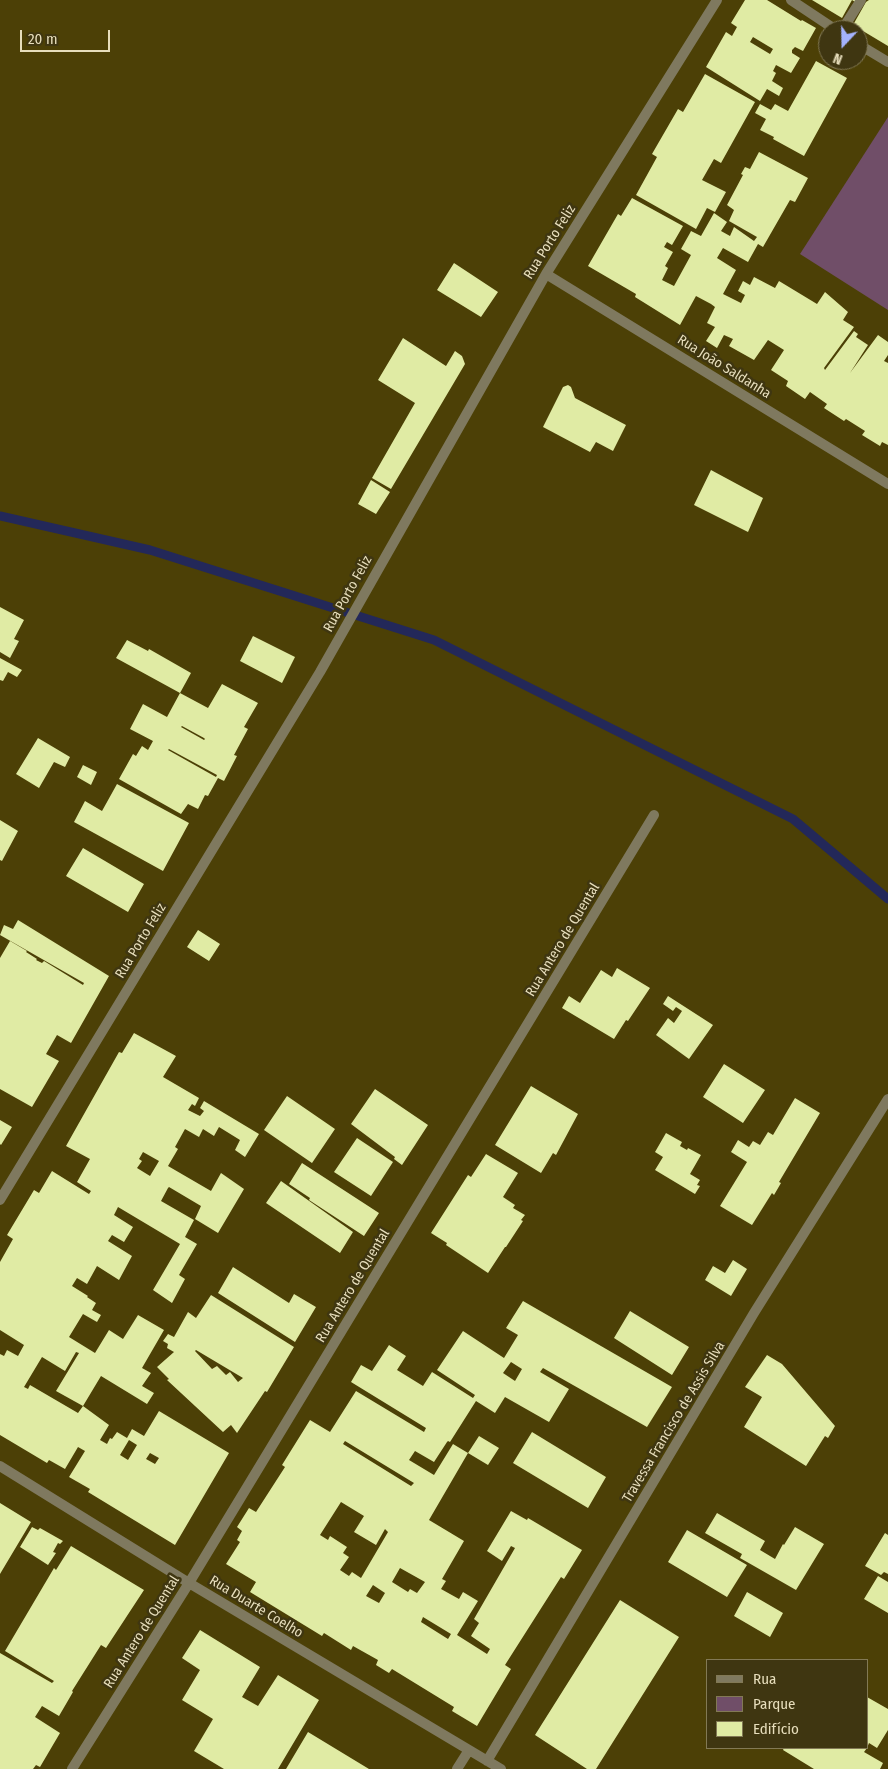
<!DOCTYPE html>
<html>
<head>
<meta charset="utf-8">
<style>
  body { margin:0 }
  #map { position:relative; width:888px; height:1769px; overflow:hidden; background:#4c4006; font-family:"Fira Sans Condensed",sans-serif }
  canvas { display:block }
  .legend { position:absolute; left:706px; top:1659px; width:162px; height:90px; box-sizing:border-box; background:#3f3611; border:1px solid #827955; margin:0; padding:6px 9px; list-style:none; font-size:15px; color:#e7debc }
  .legend li { display:flex; align-items:center; gap:10px; height:25px }
  .legend b { width:25px; border:1px solid #827955 }
  .north { position:absolute; left:818px; top:20px; width:50px; height:50px; box-sizing:border-box; background:#3f3611; border:1px solid #827955; border-radius:50%; rotate:201deg; font-size:14px; font-weight:700; line-height:20px; text-align:center; color:#e7debc }
  .north::after { content:''; display:block; margin:auto; width:18px; height:22px; background:#a4b2fc; clip-path:polygon(50% 0,100% 100%,50% 72%,0 100%) }
  .scale { position:absolute; left:20px; top:30px; width:90px; height:22px; box-sizing:border-box; border:2px solid #e7debc; border-top:0; padding-left:6px; font-size:15px; line-height:18px; white-space:nowrap; color:#e7debc; -webkit-text-stroke:4px #3f3611; paint-order:stroke }
</style>
</head>
<body>
<div id="map">
<canvas width="888" height="1769"></canvas>
<ul class="legend">
<li><b style="height:6px;background:#7f795f"></b>Rua</li>
<li><b style="height:14px;background:#704e68"></b>Parque</li>
<li><b style="height:14px;background:#e0eba4"></b>Edifício</li>
</ul>
<div class="north">N</div>
<div class="scale">20 m</div>
</div>
<script>
const g = document.querySelector('canvas').getContext('2d');
g.lineJoin = 'round';
function fill(path, color) {
  g.fillStyle = color;
  g.fill(path, 'evenodd');
}
function poly(rows) {
  const path = new Path2D();
  for (const r of rows) {
    path.moveTo(r[0], r[1]);
    for (let i = 2; i < r.length; i += 2) path.lineTo(r[i], r[i + 1]);
  }
  return path;
}
function stroke(path, color, width, dash) {
  g.strokeStyle = color;
  g.lineWidth = width;
  g.lineCap = dash ? 'butt' : 'round';
  g.setLineDash(dash || []);
  g.stroke(path);
}
function drawText(font, color, halo, rows, align = 'center') {
  g.font = font + ' "Fira Sans Condensed",sans-serif';
  g.lineWidth = 5;
  g.setLineDash([]);
  g.textBaseline = 'middle';
  g.strokeStyle = halo;
  g.fillStyle = color;
  for (const [text, x, y, turn = 0] of rows) {
    g.save();
    g.translate(x, y);
    g.rotate((+turn || 0) * Math.PI / 180);
    g.textAlign = isNaN(turn) ? turn : align;
    if (halo) g.strokeText(text, 0, 0);
    g.fillText(text, 0, 0);
    g.restore();
  }
}
fill(poly([
  [888,117,888,310,800,254]
]), '#704e68');
stroke(poly([
  [0,516,150,550,434,640,793,819,888,899]
]), '#232859', 9);
fill(poly([
  [745,0,767,0,801,21,802,20,816,28,803,51,795,47,792,50,792,53,800,58,791,73,776,65,773,71,776,73,772,81,783,88,779,96,767,89,760,101,706,67,726,32,732,36,737,27,731,23],
  [753,37,773,49,770,54,750,42],
  [812,0,857,0,855,2,852,0,842,18],
  [869,0,888,0,888,46,853,25,866,2],
  [816,61,847,78,804,156,773,139,774,137,760,130,766,119,755,113,760,104,771,110,775,104,788,111],
  [705,74,755,102,721,163,714,159,702,180,726,192,715,212,707,208,696,229,636,195,657,157,652,154,678,109,683,112],
  [759,152,808,178,795,202,790,200,763,247,758,244,748,262,723,248,717,258,736,270,723,294,741,303,745,295,738,291,743,281,750,285,754,277,775,288,779,281,817,304,825,292,848,312,843,320,854,327,824,368,825,370,854,331,858,334,856,337,868,345,850,373,878,335,888,342,888,355,884,361,888,363,888,445,882,442,880,446,862,435,865,431,846,419,844,421,824,408,827,404,810,392,805,399,786,386,788,381,771,370,784,350,768,340,754,360,729,346,733,339,724,335,717,348,706,341,715,327,707,323,715,307,711,304,696,296,680,325,635,297,636,294,588,266,618,214,621,216,632,198,683,226,672,245,667,242,664,247,673,252,665,266,668,268,662,280,674,286,691,255,681,249,690,233,691,231,701,236,714,213,727,222,721,231,730,236,734,227,754,241,757,237,729,221,734,210,727,205,743,175,741,174,745,167,750,169],
  [454,263,498,292,481,317,437,290],
  [403,338,446,366,455,351,462,356,465,364,391,489,372,478,415,403,378,380],
  [568,385,571,387,575,398,626,425,613,451,596,442,590,452,543,427,563,387],
  [711,470,763,498,748,532,694,505],
  [371,480,390,492,376,514,358,504],
  [0,607,24,620,14,639,19,641,10,658,0,652],
  [253,636,295,657,282,683,240,661],
  [127,640,148,651,149,649,191,673,180,693,116,658],
  [0,658,22,670,17,677,8,672,3,681,0,680],
  [222,684,258,703,244,727,248,729,234,755,237,756,224,781,218,778,208,796,205,795,198,809,188,804,181,814,119,779,133,754,136,756,142,746,148,750,153,741,130,729,143,704,167,717,180,693,208,708],
  [182,726,204,738,205,739,204,740,181,727],
  [169,749,217,775,216,777,168,750],
  [38,738,70,757,65,767,54,762,39,788,16,774],
  [83,765,97,772,91,785,77,777],
  [117,784,189,823,163,871,74,822,85,801,102,811],
  [0,820,18,831,2,861,0,860],
  [83,848,144,884,128,912,66,876],
  [18,920,109,976,71,1043,57,1035,46,1054,59,1061,32,1107,0,1089,0,958,10,941,27,951,26,952,37,959,36,960,42,963,44,961,83,985,84,983,0,935,4,925,13,929],
  [198,930,220,944,209,961,187,947],
  [617,968,650,988,628,1021,626,1020,614,1039,562,1008,569,996,580,1003,601,970,612,977],
  [668,996,713,1025,689,1059,656,1035,668,1018,674,1023,682,1011,676,1007,673,1011,663,1004],
  [134,1033,176,1056,163,1077,199,1098,195,1106,192,1104,188,1110,200,1116,204,1111,200,1108,204,1101,259,1134,245,1157,235,1150,240,1140,219,1127,214,1136,203,1129,199,1137,185,1129,175,1147,178,1149,168,1166,211,1191,221,1173,244,1189,218,1233,195,1219,201,1206,169,1187,168,1188,161,1201,194,1220,185,1237,197,1244,179,1275,185,1279,172,1303,153,1290,180,1244,118,1207,114,1215,133,1227,124,1242,112,1235,108,1241,132,1256,119,1280,97,1266,87,1284,77,1278,72,1286,88,1296,87,1297,96,1303,92,1310,101,1315,97,1322,83,1314,69,1337,95,1353,109,1330,123,1339,138,1315,164,1330,142,1368,151,1373,142,1386,154,1393,147,1404,101,1376,83,1406,109,1425,100,1440,107,1444,110,1438,112,1439,117,1432,127,1438,132,1429,144,1436,159,1411,229,1453,175,1545,88,1492,90,1489,69,1477,85,1451,78,1447,65,1469,49,1460,47,1463,0,1435,0,1354,4,1356,7,1350,18,1356,24,1345,0,1330,0,1262,13,1239,7,1235,34,1190,39,1193,52,1171,89,1194,91,1191,77,1182,90,1159,66,1146,119,1052,122,1053],
  [143,1152,159,1161,150,1176,137,1168,142,1161,139,1159],
  [76,1352,79,1353,56,1391,83,1406,78,1413,30,1385,28,1389,24,1387,42,1357,65,1371],
  [129,1440,137,1445,128,1460,120,1455],
  [150,1453,159,1458,155,1464,146,1459],
  [724,1064,765,1090,743,1123,703,1097],
  [531,1086,578,1114,556,1155,553,1153,541,1173,495,1145],
  [375,1089,428,1125,402,1165,394,1159,395,1157,351,1124],
  [287,1096,335,1129,312,1163,264,1130],
  [795,1098,820,1113,779,1182,781,1183,774,1195,772,1193,752,1225,720,1206,747,1162,731,1152,738,1140,749,1147,753,1141,760,1145,768,1132,773,1135],
  [0,1120,12,1127,1,1145,0,1144],
  [666,1133,682,1142,680,1146,687,1150,688,1148,701,1155,690,1174,700,1180,697,1185,700,1186,695,1194,655,1170,663,1157,655,1152],
  [357,1138,393,1162,371,1196,334,1172],
  [486,1154,518,1173,503,1197,515,1205,513,1208,525,1215,521,1220,523,1221,506,1247,505,1247,488,1273,446,1245,447,1243,431,1233,468,1175,471,1177],
  [302,1163,379,1213,364,1236,309,1200,310,1198,289,1184],
  [281,1181,353,1232,340,1253,266,1203],
  [733,1260,747,1269,731,1296,705,1280,713,1266,725,1273],
  [233,1267,289,1303,294,1294,316,1307,295,1342,218,1293],
  [211,1295,294,1347,267,1392,265,1391,237,1433,231,1425,223,1432,167,1380,169,1379,157,1367,174,1352,167,1348,168,1344,163,1341,168,1334,174,1337,188,1312,196,1318],
  [196,1350,243,1378,238,1382,230,1372,226,1375,217,1366,212,1369,195,1351],
  [523,1301,672,1387,647,1427,543,1368,540,1372,569,1389,549,1422,505,1397,495,1413,476,1401,450,1442,448,1441,447,1442,434,1462,415,1451,409,1460,434,1475,453,1444,468,1453,479,1436,499,1448,488,1465,468,1453,429,1520,464,1541,442,1579,446,1581,441,1589,459,1599,463,1592,478,1601,457,1635,487,1654,490,1649,471,1636,479,1623,474,1619,515,1548,511,1546,502,1561,487,1551,511,1511,527,1520,528,1518,582,1550,564,1579,561,1577,505,1665,511,1669,477,1726,452,1711,454,1707,392,1669,389,1673,376,1665,378,1660,353,1646,351,1650,324,1633,322,1636,250,1592,256,1582,226,1564,240,1542,237,1540,242,1531,237,1527,249,1508,256,1512,285,1467,282,1465,310,1420,330,1432,356,1391,424,1432,426,1428,351,1382,361,1365,372,1371,389,1345,406,1356,397,1370,423,1386,432,1372,473,1398,475,1395,437,1370,463,1331,504,1358,518,1335,506,1328],
  [511,1362,522,1369,515,1381,503,1373],
  [345,1441,414,1483,411,1486,343,1444],
  [341,1502,364,1516,354,1532,376,1545,385,1529,388,1532,361,1578,352,1572,349,1576,340,1570,349,1557,343,1553,347,1547,330,1536,328,1540,320,1535],
  [400,1568,425,1582,417,1593,410,1589,408,1592,392,1582],
  [373,1585,385,1593,379,1603,366,1596],
  [423,1617,451,1634,448,1639,421,1622],
  [630,1311,689,1347,672,1375,614,1338],
  [767,1355,782,1364,835,1426,828,1438,825,1436,806,1466,744,1427,762,1397,745,1387],
  [532,1432,606,1477,588,1508,513,1463],
  [0,1503,31,1522,0,1574],
  [717,1513,765,1541,760,1550,775,1559,783,1544,784,1545,795,1527,824,1544,796,1590,740,1558,742,1554,705,1533],
  [32,1527,38,1530,40,1528,63,1541,60,1544,58,1543,53,1552,56,1553,48,1565,20,1547],
  [687,1530,747,1565,727,1597,668,1562],
  [885,1533,888,1535,888,1574,884,1572,881,1575,865,1566],
  [71,1546,144,1590,106,1648,101,1645,72,1691,73,1692,59,1716,42,1706,35,1717,60,1733,40,1767,36,1765,33,1769,0,1769,0,1653,52,1683,54,1681,5,1651,54,1568,56,1570],
  [878,1576,888,1582,888,1613,864,1599],
  [747,1592,783,1613,770,1637,734,1616],
  [620,1600,679,1637,596,1769,587,1769,535,1735],
  [200,1630,260,1667,242,1697,258,1706,278,1675,319,1700,278,1769,224,1769,194,1751,213,1719,182,1700,200,1670,182,1658],
  [867,1697,888,1709,888,1730,877,1748,869,1743,867,1748],
  [308,1732,369,1769,286,1769],
  [784,1748,867,1748,864,1752,883,1763,880,1769,814,1769,783,1750]
]), '#e0eba4');
stroke(poly([
  [842,30,861,0]
]), '#7f795f', 10);
stroke(poly([
  [791,0,836,30],
  [858,44,888,62],
  [546,274,888,484],
  [0,1200,320,672,546,274,717,0],
  [0,1466,189,1583,501,1769],
  [487,1761,754,1313,888,1099],
  [72,1769,189,1583,654,815],
  [457,1769,469,1750]
]), '#7f795f', 10);
drawText('14px', '#e7debc', '#3f3611', [
  ["Rua Porto Feliz",550,242,-58],
  ["Rua João Saldanha",724,367,32],
  ["Rua Porto Feliz",348,594,-61],
  ["Rua Antero de Quental",563,940,-59],
  ["Rua Porto Feliz",141,941,-59],
  ["Rua Antero de Quental",353,1286,-59],
  ["Travessa Francisco de Assis Silva",674,1422,-59],
  ["Rua Duarte Coelho",256,1607,31],
  ["Rua Antero de Quental",142,1632,-58]
]);
</script>
</body>
</html>
